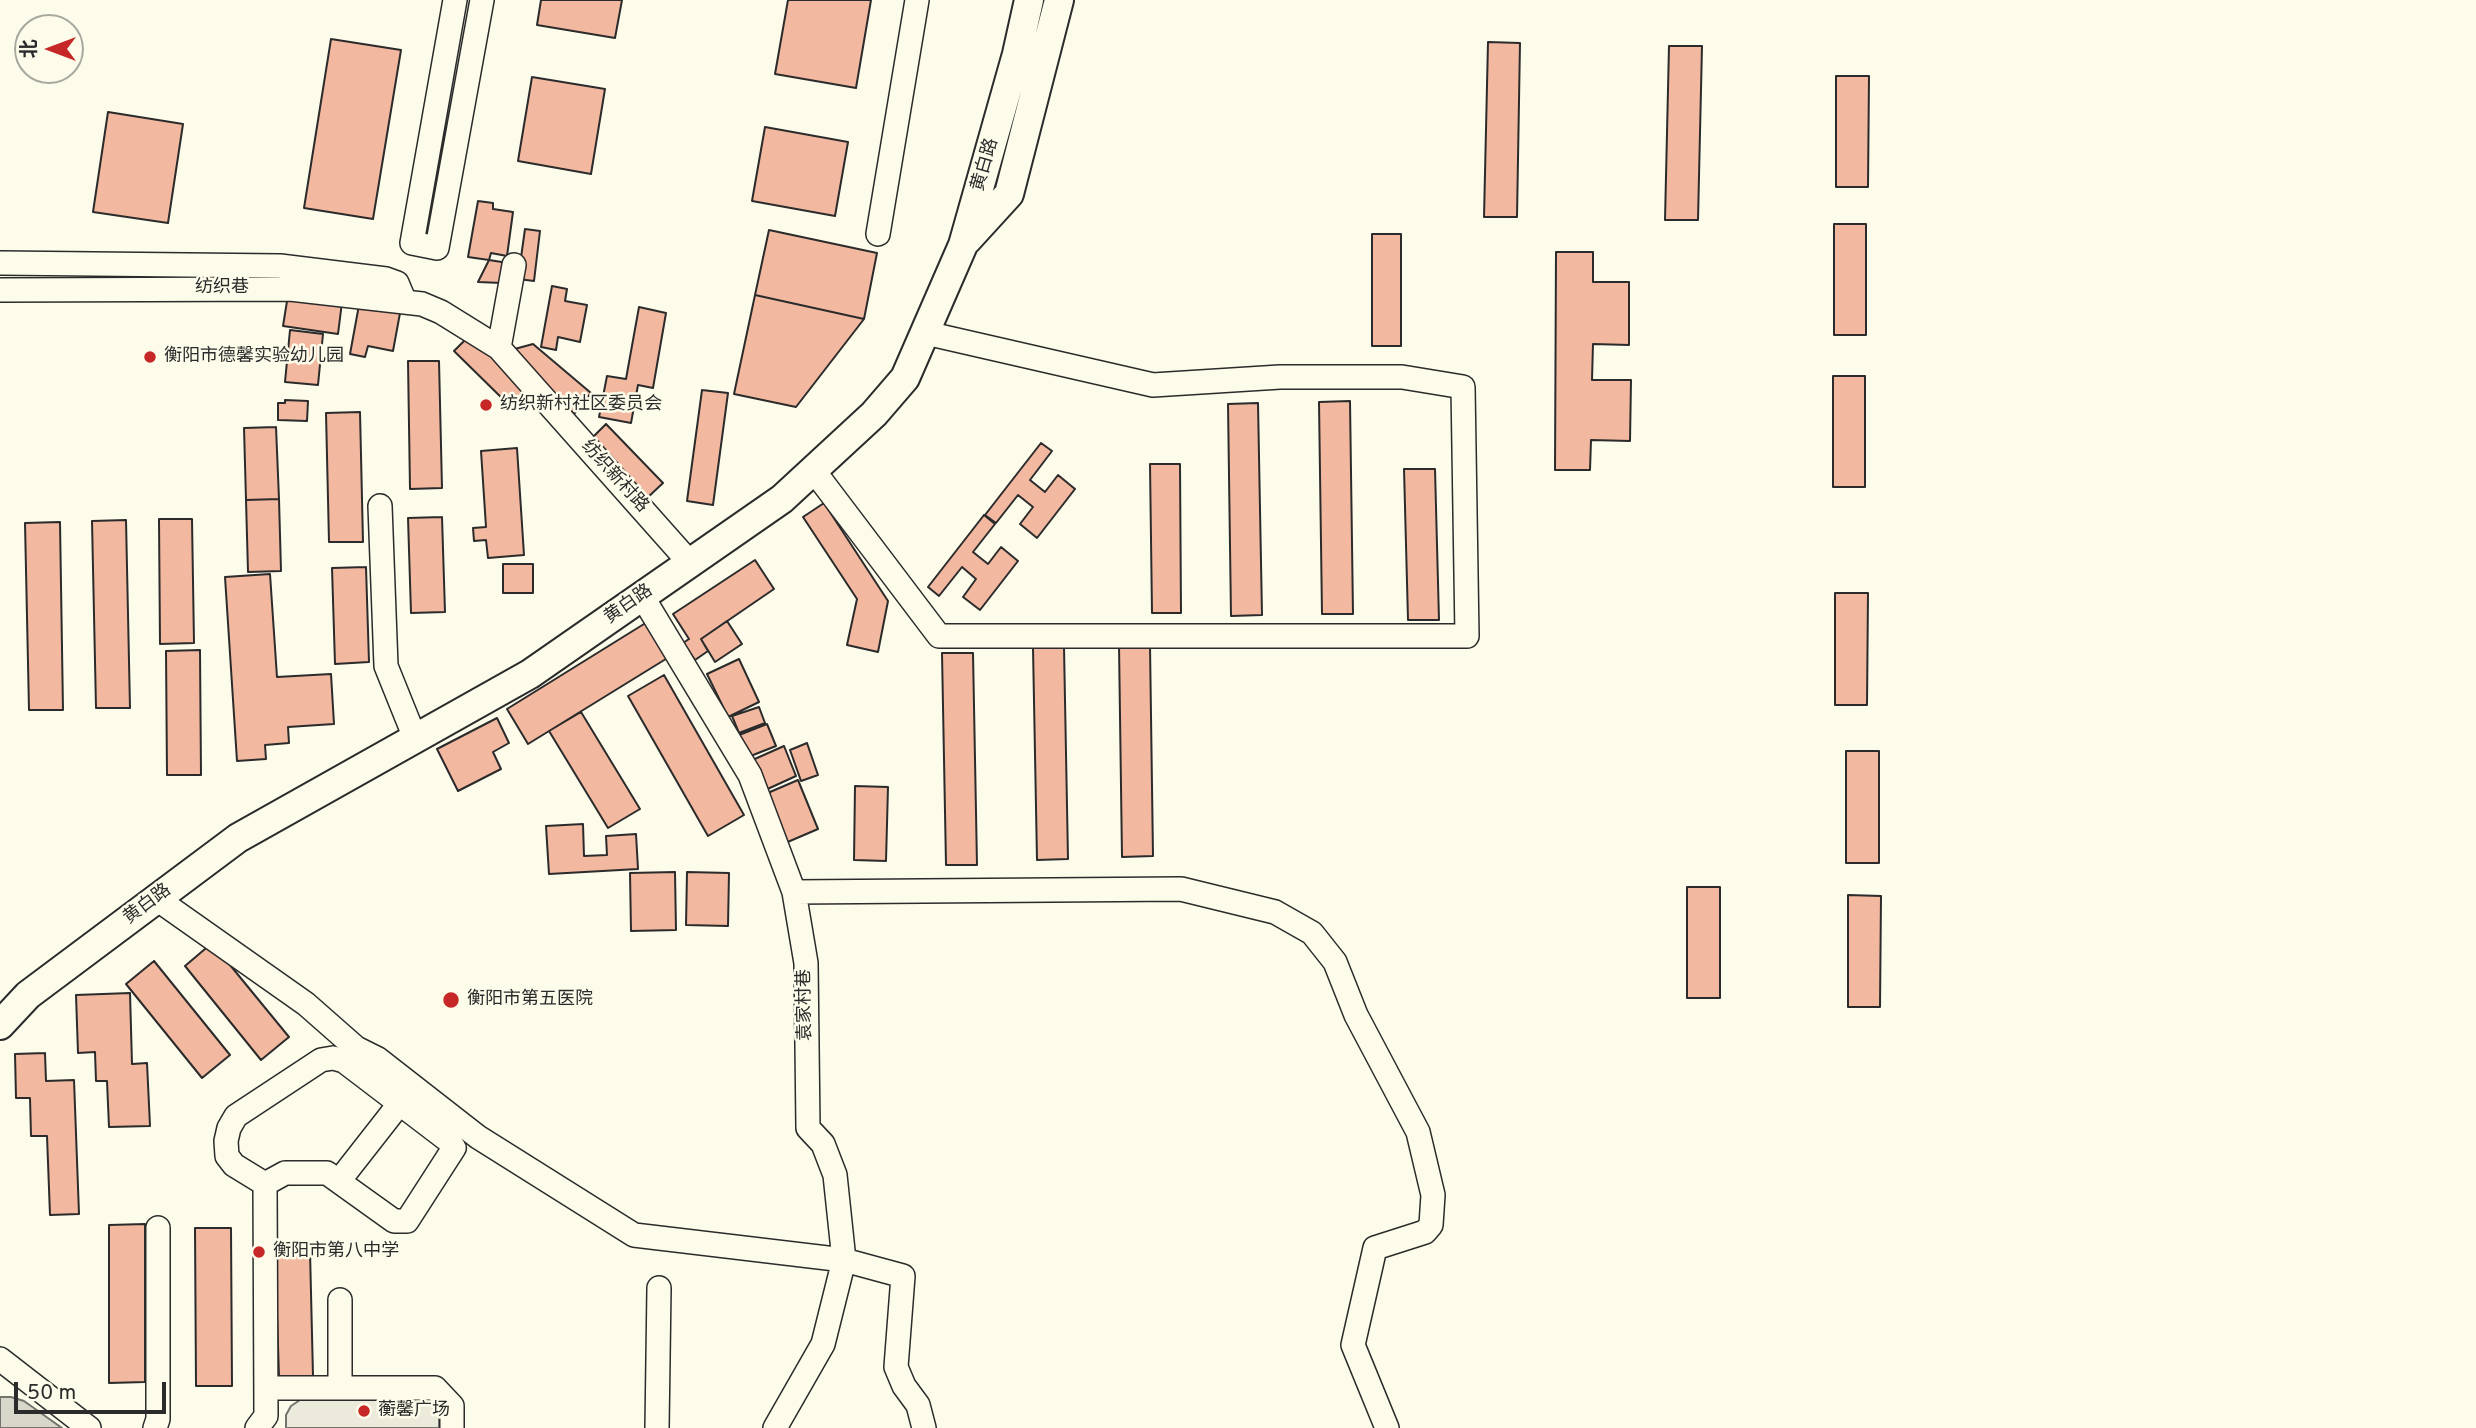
<!DOCTYPE html>
<html>
<head>
<meta charset="utf-8">
<style>
  body { margin:0 }
  #map { position:relative; width:2476px; height:1428px; overflow:hidden; background:#fdfbea; font-family:Overpass,"Noto Sans SC",sans-serif }
  canvas { display:block }
  .north { position:absolute; left:14px; top:14px; width:70px; height:70px; box-sizing:border-box; background:#fdfbea; border:2px solid #a9a89e; border-radius:50%; rotate:270deg; font-size:19px; font-weight:700; line-height:28px; text-align:center; color:#2b2b2b }
  .north::after { content:''; display:block; margin:auto; width:24px; height:32px; background:#c62828; clip-path:polygon(50% 0,100% 100%,50% 72%,0 100%) }
  .scale { position:absolute; left:14px; top:1382px; width:152px; height:32px; box-sizing:border-box; border:4px solid #2b2b2b; border-top:0; padding-left:9px; font-size:21px; line-height:24px; white-space:nowrap; color:#2b2b2b; -webkit-text-stroke:5px #fdfbea; paint-order:stroke }
</style>
</head>
<body>
<div id="map">
<canvas width="2476" height="1428"></canvas>
<div class="north">北</div>
<div class="scale">50 m</div>
</div>
<script>
const g = document.querySelector('canvas').getContext('2d');
g.lineJoin = 'round';
function fill(path, color) {
  g.fillStyle = color;
  g.fill(path, 'evenodd');
}
function poly(rows) {
  const path = new Path2D();
  for (const r of rows) {
    path.moveTo(r[0], r[1]);
    for (let i = 2; i < r.length; i += 2) path.lineTo(r[i], r[i + 1]);
  }
  return path;
}
function stroke(path, color, width, dash) {
  g.strokeStyle = color;
  g.lineWidth = width;
  g.lineCap = dash ? 'butt' : 'round';
  g.setLineDash(dash || []);
  g.stroke(path);
}
function drawText(font, color, halo, rows, align = 'center') {
  g.font = font + ' Overpass,"Noto Sans SC",sans-serif';
  g.lineWidth = 5;
  g.setLineDash([]);
  g.textBaseline = 'middle';
  g.strokeStyle = halo;
  g.fillStyle = color;
  for (const [text, x, y, turn = 0] of rows) {
    g.save();
    g.translate(x, y);
    g.rotate((+turn || 0) * Math.PI / 180);
    g.textAlign = isNaN(turn) ? turn : align;
    if (halo) g.strokeText(text, 0, 0);
    g.fillText(text, 0, 0);
    g.restore();
  }
}
const parking = poly([
  [431,1395,439,1407,439,1428,286,1428,286,1415,291,1406,300,1400,431,1395]
]);
fill(parking, '#eceadb');
stroke(parking, '#74746e', 2);
const water = poly([
  [0,1397,11,1397,24,1401,62,1428,0,1428,0,1397]
]);
fill(water, '#d8d7c9');
stroke(water, '#74746e', 2);
const building = poly([
  [541,0,622,0,615,38,537,25,541,0],
  [788,0,871,0,856,88,775,74,788,0],
  [331,39,401,50,373,219,304,208,331,39],
  [1488,42,1520,43,1517,217,1484,217,1488,42],
  [1669,46,1702,46,1698,220,1665,220,1669,46],
  [1836,76,1869,76,1868,187,1836,187,1836,76],
  [532,77,605,89,591,174,518,161,532,77],
  [108,112,183,124,168,223,93,212,108,112],
  [765,127,848,142,835,216,752,201,765,127],
  [478,201,493,203,493,209,513,212,507,256,491,253,489,260,468,257,478,201],
  [1834,224,1866,224,1866,335,1834,335,1834,224],
  [525,229,540,231,534,281,518,279,525,229],
  [769,230,877,253,864,319,755,295,769,230],
  [1372,234,1401,234,1401,346,1372,346,1372,234],
  [1556,252,1593,252,1593,282,1629,282,1629,345,1593,344,1592,380,1631,380,1630,441,1591,440,1590,470,1555,470,1556,252],
  [489,260,508,263,502,283,478,282,489,260],
  [552,286,567,289,565,301,587,305,580,342,558,337,556,350,541,347,552,286],
  [288,295,342,302,338,334,283,326,288,295],
  [755,295,864,319,796,407,734,394,755,295],
  [359,305,400,313,393,351,368,346,365,357,350,354,359,305],
  [639,307,666,313,653,388,638,385,631,423,599,417,607,376,626,379,639,307],
  [290,330,323,334,318,385,285,382,290,330],
  [471,334,527,391,511,407,454,351,471,334],
  [533,344,591,393,574,414,511,350,533,344],
  [408,361,439,361,442,488,410,489,408,361],
  [1833,376,1865,376,1865,487,1833,487,1833,376],
  [702,390,728,393,713,505,687,501,702,390],
  [285,400,308,401,307,421,278,420,278,403,285,403,285,400],
  [1350,401,1353,614,1322,614,1319,402,1350,401],
  [1258,403,1262,615,1231,616,1228,404,1258,403],
  [360,412,363,542,329,542,326,413,360,412],
  [606,424,663,483,646,499,590,440,606,424],
  [276,427,279,499,246,500,244,428,276,427],
  [1041,443,1052,451,1030,480,1045,492,1058,475,1075,489,1037,538,1020,524,1033,507,1018,495,996,523,985,515,1041,443],
  [517,448,524,555,488,558,486,540,474,541,473,528,486,527,481,451,517,448],
  [1150,464,1180,464,1181,613,1152,613,1150,464],
  [1404,469,1435,469,1439,620,1408,620,1404,469],
  [279,499,281,571,248,572,246,500,279,499],
  [824,503,888,601,878,652,847,645,857,599,803,517,824,503],
  [984,515,995,524,973,552,988,564,1001,547,1018,561,980,610,963,597,976,579,962,567,939,596,928,587,984,515],
  [442,517,445,612,411,613,408,518,442,517],
  [159,519,192,519,194,643,160,644,159,519],
  [126,520,130,708,96,708,92,521,126,520],
  [60,522,63,710,29,710,25,523,60,522],
  [755,560,774,589,701,639,708,651,695,660,683,643,689,639,673,614,755,560],
  [503,564,533,564,533,593,503,593,503,564],
  [366,567,369,662,335,664,332,568,366,567],
  [270,574,277,677,331,674,334,724,288,727,289,743,265,745,266,759,237,761,225,577,270,574],
  [1835,593,1868,593,1867,705,1835,705,1835,593],
  [652,619,674,654,528,744,507,709,652,619],
  [727,621,742,644,715,662,701,639,727,621],
  [1119,645,1150,645,1153,856,1122,857,1119,645],
  [1064,647,1068,859,1037,860,1033,648,1064,647],
  [200,650,201,775,167,775,166,651,200,650],
  [942,653,973,653,977,865,946,865,942,653],
  [739,659,759,702,728,717,707,674,739,659],
  [664,675,744,815,708,836,628,696,664,675],
  [759,707,765,723,739,733,732,716,759,707],
  [581,712,640,809,608,828,549,731,581,712],
  [497,718,509,743,493,752,501,769,458,791,437,749,497,718],
  [767,724,776,746,743,759,734,737,767,724],
  [807,743,818,775,801,781,790,750,807,743],
  [784,746,796,776,761,792,748,762,784,746],
  [1846,751,1879,751,1879,863,1846,863,1846,751],
  [798,780,818,829,783,844,763,795,798,780],
  [855,786,888,787,886,861,854,860,855,786],
  [583,824,584,856,607,855,606,836,636,834,638,869,549,874,546,826,583,824],
  [675,872,676,930,631,931,630,873,675,872],
  [687,872,729,873,728,926,686,925,687,872],
  [1687,887,1720,887,1720,998,1687,998,1687,887],
  [1848,895,1881,896,1880,1007,1848,1007,1848,895],
  [212,943,289,1037,261,1060,185,966,212,943],
  [154,961,230,1055,202,1078,126,984,154,961],
  [130,993,132,1064,147,1063,150,1126,109,1127,107,1081,96,1081,95,1052,78,1053,76,995,130,993],
  [45,1053,46,1081,74,1080,79,1214,50,1215,47,1136,31,1136,30,1098,16,1098,15,1054,45,1053],
  [145,1224,145,1382,109,1383,109,1225,145,1224],
  [195,1228,231,1228,232,1386,196,1386,195,1228],
  [310,1251,313,1376,279,1377,275,1252,310,1251]
]);
fill(building, '#f2b8a0');
stroke(building, '#2b2b2b', 2);
const minor = poly([
  [455,0,412,243,437,248,482,0],
  [878,234,917,0],
  [0,263,280,266,386,279,397,283,405,302],
  [0,290,290,289,422,304,441,312,499,348,690,563],
  [499,348,514,265],
  [814,471,939,636,1467,636,1463,387,1402,377,1280,377,1153,385,926,333],
  [380,506,386,666,415,738],
  [642,596,750,775,794,892,806,963,808,1128,823,1144,835,1175,844,1260,823,1344,775,1428],
  [794,892,1181,889,1275,912,1312,933,1335,962,1356,1015,1418,1132,1433,1195,1431,1225,1425,1232,1375,1248,1353,1345,1387,1428],
  [157,899,306,1004,356,1048,378,1059,478,1137,634,1235,844,1260,903,1276,896,1367,904,1386,918,1405,924,1428],
  [333,1058,344,1061,449,1141,454,1148,407,1221,394,1221,327,1173,285,1173,265,1184,234,1165,227,1156,226,1141,229,1128,236,1116,321,1060,333,1058],
  [339,1181,400,1103],
  [340,1300,340,1388],
  [0,1359,89,1428],
  [266,1388,435,1388,452,1406,452,1428],
  [155,1428,158,1419,158,1228],
  [257,1428,266,1416,265,1184],
  [657,1428,659,1288]
]);
const major = poly([
  [967,240,1009,194,1059,0],
  [0,1025,28,995,238,838,530,674,782,499,874,414,905,378,963,245,1017,54,1029,0]
]);
stroke(minor, '#2b2b2b', 26);
stroke(major, '#2b2b2b', 32);
stroke(minor, '#fdfbea', 23);
stroke(major, '#fdfbea', 28);
for (const [x, y, r, color] of [
  [150,357,7,"#c62828"],
  [486,405,7,"#c62828"],
  [451,1000,9,"#c62828"],
  [259,1252,7,"#c62828"],
  [364,1411,7,"#c62828"]
]) {
  const dot = new Path2D();
  dot.arc(x, y, r, 0, 2 * Math.PI);
  g.fillStyle = color;
  g.fill(dot);
  stroke(dot, '#fdfbea', 2.5);
}
drawText('18px', '#2b2b2b', '#fdfbea', [
  ["黄白路",986,165,-74],
  ["纺织巷",222,288],
  ["纺织新村路",614,477,48],
  ["黄白路",629,605,-35],
  ["黄白路",148,905,-37],
  ["袁家村巷",806,1005,-91]
]);
drawText('18px', '#2b2b2b', '#fdfbea', [
  ["衡阳市德馨实验幼儿园",164,357],
  ["纺织新村社区委员会",500,405],
  ["衡阳市第五医院",467,1000],
  ["衡阳市第八中学",273,1252],
  ["蘅馨广场",378,1411]
], 'left');
</script>
</body>
</html>
